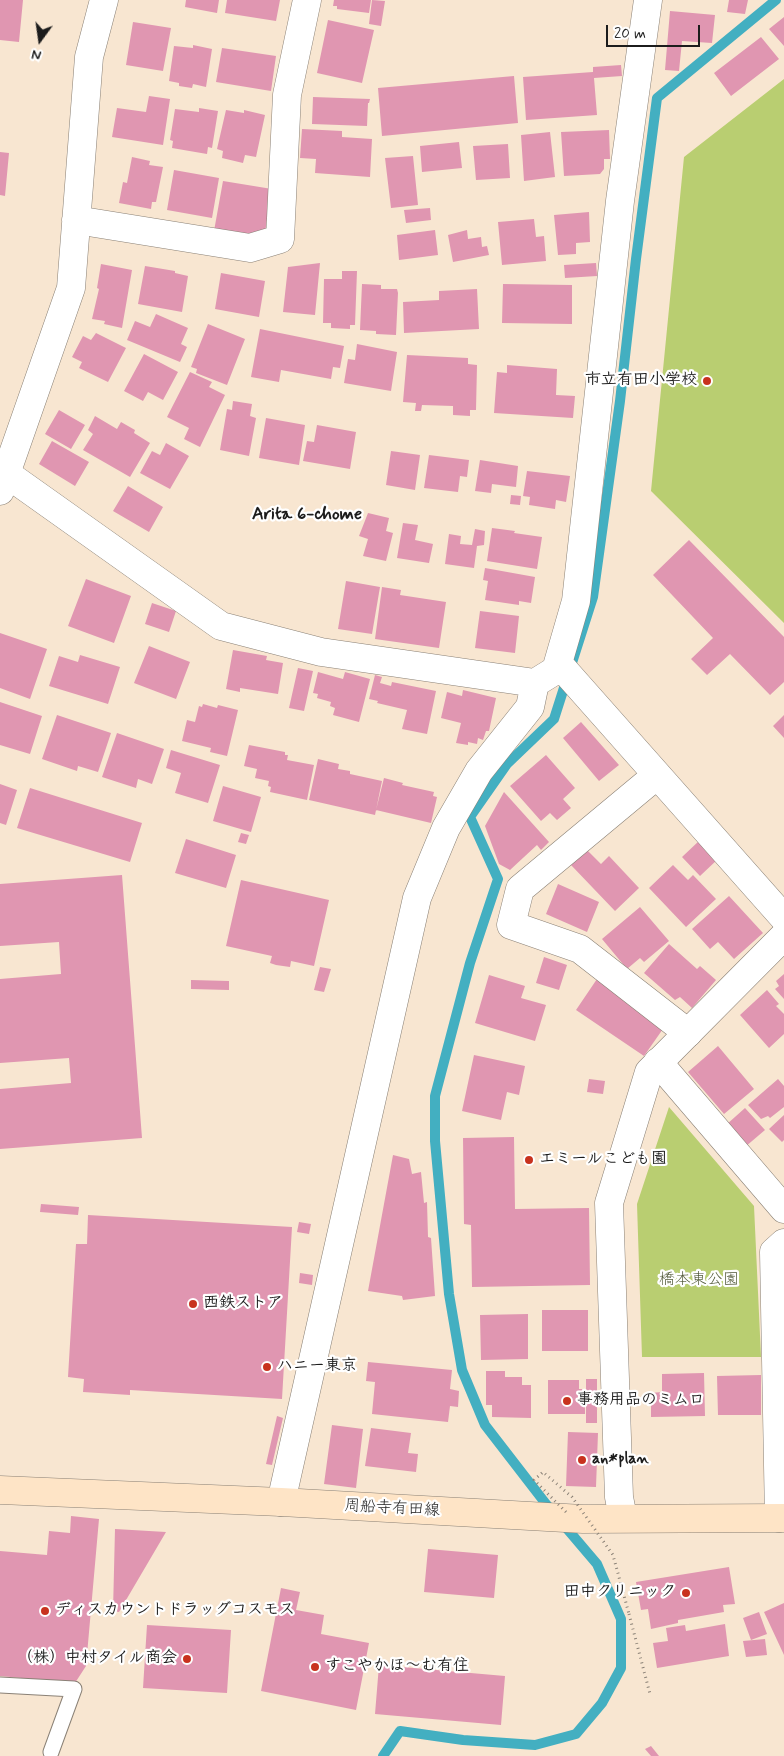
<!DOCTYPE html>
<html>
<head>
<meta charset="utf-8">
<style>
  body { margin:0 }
  #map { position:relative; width:784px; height:1756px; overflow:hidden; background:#f8e6d1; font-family:Mynerve,sans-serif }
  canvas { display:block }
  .north { position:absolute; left:15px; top:15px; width:50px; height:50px; -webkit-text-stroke:4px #fff; paint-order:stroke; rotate:194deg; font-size:14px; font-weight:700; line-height:20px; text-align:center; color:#1c1c1c }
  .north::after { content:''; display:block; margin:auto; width:18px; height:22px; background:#1c1c1c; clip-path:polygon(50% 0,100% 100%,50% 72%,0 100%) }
  .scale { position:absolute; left:606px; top:25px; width:94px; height:22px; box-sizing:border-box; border:2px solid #1c1c1c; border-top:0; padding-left:6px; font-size:15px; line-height:18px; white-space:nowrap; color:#1c1c1c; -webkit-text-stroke:4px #fff; paint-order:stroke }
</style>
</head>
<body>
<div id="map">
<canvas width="784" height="1756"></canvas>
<div class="north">N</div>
<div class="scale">20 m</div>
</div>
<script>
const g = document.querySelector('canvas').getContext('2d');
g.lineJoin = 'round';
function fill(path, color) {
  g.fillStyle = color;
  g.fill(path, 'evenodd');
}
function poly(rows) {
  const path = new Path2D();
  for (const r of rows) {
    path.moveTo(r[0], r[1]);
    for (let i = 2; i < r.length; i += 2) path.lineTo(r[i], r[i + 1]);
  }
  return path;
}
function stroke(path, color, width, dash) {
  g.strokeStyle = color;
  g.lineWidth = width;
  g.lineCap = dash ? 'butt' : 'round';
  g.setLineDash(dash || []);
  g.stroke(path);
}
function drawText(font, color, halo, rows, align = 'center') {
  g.font = font + ' Mynerve,"Klee One",sans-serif';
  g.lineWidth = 4.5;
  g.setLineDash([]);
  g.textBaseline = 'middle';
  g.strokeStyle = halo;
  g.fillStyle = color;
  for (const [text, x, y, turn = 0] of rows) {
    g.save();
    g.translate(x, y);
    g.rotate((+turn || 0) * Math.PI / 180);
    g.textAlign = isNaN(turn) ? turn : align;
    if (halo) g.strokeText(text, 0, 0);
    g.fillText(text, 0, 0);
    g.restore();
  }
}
fill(poly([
  [784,79,784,623,651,491,684,157],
  [669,1107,754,1206,761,1357,642,1357,637,1204]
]), '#b9ce71');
stroke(poly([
  [383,1756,400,1731,463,1740,535,1745,576,1734,602,1703,621,1668,621,1619,597,1564,546,1504,485,1425,462,1370,449,1294,435,1141,435,1096,470,963,498,879,470,817,507,764,554,719,593,597,620,401,636,259,657,98,776,0]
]), '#43afc1', 10);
fill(poly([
  [0,0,23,0,19,42,0,40],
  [186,0,219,0,217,13,185,7],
  [227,0,280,0,276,21,225,13],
  [334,0,371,0,369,13,337,9,337,6,333,6],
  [372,0,385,1,381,26,369,24],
  [729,0,748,0,745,14,727,12],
  [670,11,715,15,712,43,682,41,679,71,665,70],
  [784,17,784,46,769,29],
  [328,20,374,30,362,83,317,73],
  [133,22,171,28,163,71,126,65],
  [761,37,779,59,731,96,714,73],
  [193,45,212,49,206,87,193,84,192,88,179,86,179,83,169,81,174,46,193,48],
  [222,48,276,56,271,91,216,82],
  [621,65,622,76,594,78,597,115,526,120,523,77,593,72,593,67],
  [514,76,518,123,382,136,378,88],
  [149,96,170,99,163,145,112,137,117,108,146,112],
  [313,97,370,99,369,103,368,103,367,126,312,124],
  [199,108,218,111,212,148,208,147,207,154,172,148,173,141,170,140,175,109,199,112],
  [226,110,244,113,244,110,265,115,256,157,245,155,243,163,222,158,223,151,217,149],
  [302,129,342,131,342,137,372,139,370,177,315,173,316,159,300,158],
  [609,130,610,159,604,159,604,169,600,174,564,176,561,132],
  [550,132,555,177,524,181,521,135],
  [459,142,462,168,422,172,420,146],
  [508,144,510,178,476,180,473,146],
  [0,152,9,153,5,196,0,195],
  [413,156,418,205,391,208,385,158],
  [132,157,150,161,149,165,163,167,156,202,152,202,151,209,119,203,123,182,127,183],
  [174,170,219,178,212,218,167,210],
  [223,181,272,189,264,239,214,231],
  [430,208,431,220,406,223,404,210],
  [589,212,590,242,576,243,576,254,558,255,554,215],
  [534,219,536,237,544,236,546,261,502,265,498,222],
  [435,230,438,255,399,260,397,235],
  [467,230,468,239,481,237,482,247,487,246,489,255,453,262,448,235],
  [320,263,315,315,283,312,288,267],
  [596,263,597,276,565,278,564,265],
  [101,264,132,270,122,328,104,324,105,321,92,319,99,289,97,288],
  [145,266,175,271,175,273,188,276,182,312,138,304],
  [342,271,357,271,355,325,350,325,350,329,331,328,331,323,323,323,324,279,342,279],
  [221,273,265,281,259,317,215,309],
  [362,284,381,285,381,289,397,289,398,293,396,335,376,334,376,331,360,330],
  [503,284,572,285,572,324,502,323],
  [477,289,479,329,404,333,403,302,439,300,439,291],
  [156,314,188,328,181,344,187,347,180,362,127,340,135,321,150,327],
  [208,324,245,339,227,385,196,373,197,369,191,367],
  [260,329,344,346,340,368,333,367,331,379,281,370,279,382,251,377],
  [96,333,126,348,108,382,79,368,82,362,72,357,83,336,91,340],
  [357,344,397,352,391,391,344,383,348,359,355,360],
  [144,354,178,372,163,400,148,392,143,401,124,391],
  [407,355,468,358,468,364,477,365,476,410,470,410,470,416,453,415,453,406,422,405,421,411,415,411,416,403,403,402],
  [507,365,557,369,556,395,575,396,573,418,494,413,497,372,507,373],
  [190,372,212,382,209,387,225,395,200,447,184,439,189,428,167,417],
  [233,401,252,404,250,416,256,418,249,456,220,450,227,409,232,410],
  [59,410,85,425,71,449,45,434],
  [95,416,117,429,121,422,135,430,134,433,150,443,130,477,83,450,93,434,88,430],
  [266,418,305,425,299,465,259,458],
  [317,425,356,432,350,469,303,461,307,441,314,442],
  [52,441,89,462,75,486,39,464],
  [166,443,189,456,170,489,140,473,152,451,160,455],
  [391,451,420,455,415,490,386,485],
  [429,455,469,460,467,477,460,476,458,492,424,488],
  [480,460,518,466,516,487,492,484,491,493,475,491],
  [527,471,570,476,566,502,556,500,555,509,529,505,530,497,523,496],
  [128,486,163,507,149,532,113,511],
  [511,495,521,496,520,505,510,504],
  [368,513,389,518,386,531,393,533,386,561,363,556,368,539,359,536],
  [403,523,418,525,415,540,433,544,429,563,397,558],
  [492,528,515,531,514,533,542,537,537,569,487,561],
  [475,529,485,531,484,545,477,546,474,568,445,564,449,534,461,536,460,544,472,545],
  [689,540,784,637,784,682,770,695,730,654,707,675,691,659,713,638,653,575],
  [485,568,535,577,531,603,519,601,519,605,485,600,488,581,483,580],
  [86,579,131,596,114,643,68,626],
  [346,581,380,587,372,634,338,629],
  [382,587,401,590,400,595,446,602,439,648,375,639],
  [152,603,176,611,169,632,145,624],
  [480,611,519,616,515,653,475,648],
  [0,633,47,649,30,699,0,688],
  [149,646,190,662,176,699,134,683],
  [233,650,267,656,266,660,283,663,278,694,240,688,240,692,226,689],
  [80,655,120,667,108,704,49,686,59,656,78,662],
  [298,668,313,671,304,711,289,708],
  [318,672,343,679,345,672,370,679,359,722,333,715,335,708,330,706,331,702,317,698,318,694,313,693],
  [375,675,382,677,380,683,391,686,392,682,436,691,427,734,402,729,407,710,377,703,378,701,369,699],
  [463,690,496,698,489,731,486,731,483,740,478,738,477,744,468,742,468,745,456,743,461,723,441,718,447,692,462,696],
  [0,702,42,716,30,754,0,745],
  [203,704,217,708,218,705,238,710,227,756,210,752,211,748,182,741,187,720,195,722,199,706,202,707],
  [57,715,111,733,98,772,78,766,77,771,42,759],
  [784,715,784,738,773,726],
  [581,722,619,765,599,781,563,738],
  [117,733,164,749,152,784,138,779,136,788,102,777],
  [249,745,285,752,285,755,288,755,287,760,314,765,307,800,270,792,271,787,268,786,269,781,255,778,257,769,244,766],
  [171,750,220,765,208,803,175,793,181,773,166,768],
  [546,755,575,788,563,799,571,808,557,820,550,813,541,821,510,786],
  [318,759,339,764,338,769,350,771,350,774,382,781,375,815,309,800],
  [384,778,403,783,402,785,434,792,433,796,437,797,431,823,376,810],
  [0,784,17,790,6,825,0,823],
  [223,786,261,797,251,832,213,821],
  [30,788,142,823,130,862,17,828],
  [504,792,549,842,541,850,537,845,510,870,499,864,485,826],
  [241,833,249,835,246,844,238,842],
  [186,839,236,855,226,888,175,873],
  [700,840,718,859,700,876,682,857],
  [587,850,601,864,609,856,639,888,615,911,571,865],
  [673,865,688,880,693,875,716,899,686,927,649,888],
  [122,875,142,1138,0,1149,0,1089,71,1083,69,1058,0,1063,0,979,61,974,59,942,0,946,0,884],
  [241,880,329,900,314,966,291,961,290,967,276,965,270,963,272,956,226,946],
  [558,884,599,902,587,932,546,914],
  [729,896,763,933,734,959,718,942,710,949,692,929],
  [640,907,669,941,644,962,640,958,627,969,602,939],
  [669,944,697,969,700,966,716,980,692,1008,680,997,675,1000,644,973],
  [544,957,567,965,559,990,536,983],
  [320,967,331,969,324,992,314,990],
  [784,974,784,999,775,989,779,986,776,981],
  [489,975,525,986,521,998,546,1005,535,1041,475,1023],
  [597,979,665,1026,644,1056,576,1010],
  [191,980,229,981,229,990,191,989],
  [767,990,779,1004,776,1006,784,1014,784,1034,769,1048,740,1015],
  [718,1046,754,1089,724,1114,688,1072],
  [474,1055,525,1066,519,1095,507,1092,501,1120,462,1111],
  [589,1079,605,1081,603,1094,587,1092],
  [778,1079,784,1086,784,1107,770,1118,768,1116,761,1119,748,1105],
  [745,1108,765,1130,745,1147,726,1125],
  [784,1115,784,1140,782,1142,769,1129],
  [514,1137,515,1209,589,1208,590,1285,472,1287,471,1225,464,1224,463,1138],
  [393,1155,409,1159,412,1174,421,1172,424,1203,427,1202,428,1237,431,1238,435,1296,403,1300,402,1296,368,1291],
  [41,1204,79,1207,78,1215,40,1212],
  [88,1215,292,1227,282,1399,130,1390,130,1395,83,1392,84,1379,68,1377,76,1244,87,1244],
  [299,1222,311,1224,309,1234,297,1232],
  [300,1273,313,1275,312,1285,299,1283],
  [542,1310,588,1310,588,1351,542,1351],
  [528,1314,528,1359,481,1360,480,1315],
  [368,1362,452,1370,450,1389,459,1391,458,1407,450,1406,448,1422,372,1414,375,1382,366,1381],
  [486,1371,505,1371,505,1377,522,1377,522,1385,531,1385,531,1418,492,1417,492,1405,486,1405],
  [704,1373,705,1416,651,1417,651,1393,662,1392,662,1374],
  [761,1375,761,1415,718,1415,717,1376],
  [586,1379,597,1379,597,1423,586,1423],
  [548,1380,579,1380,579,1389,585,1389,585,1414,548,1414],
  [277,1416,283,1418,272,1465,266,1464],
  [332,1425,363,1429,356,1488,324,1484],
  [371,1428,411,1433,408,1453,418,1454,416,1472,365,1466],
  [568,1432,598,1433,596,1487,566,1486],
  [71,1516,99,1519,86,1666,75,1683,0,1676,0,1551,47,1555,49,1531,70,1533],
  [115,1529,166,1532,119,1612,113,1611],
  [428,1549,498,1555,494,1598,424,1592],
  [729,1567,735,1604,723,1605,724,1612,678,1620,678,1623,651,1629,648,1609,641,1610,636,1582],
  [281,1588,300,1592,296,1610,324,1615,321,1634,369,1643,356,1710,261,1691],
  [784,1603,784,1655,764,1612],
  [759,1612,767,1634,751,1640,743,1618],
  [725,1624,729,1656,657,1668,653,1643,668,1641,666,1628,685,1625,686,1631],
  [147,1625,231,1630,227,1693,143,1688],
  [765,1639,767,1655,746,1657,743,1641],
  [379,1665,505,1676,501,1725,375,1714],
  [651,1746,659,1756,651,1756,645,1749]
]), '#e096b1');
const service = poly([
  [0,1685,74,1689,51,1752]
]);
const minor = poly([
  [76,220,250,248,280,239,287,95,307,0],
  [7,474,221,626,321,652,535,683],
  [0,491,71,288,89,57,104,0],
  [558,663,784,918],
  [657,775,520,889,511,925,580,949,688,1033],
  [658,1062,784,1209],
  [281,1502,417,898,446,828,479,771,530,707,535,683,556,670,576,601,620,201,648,0],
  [779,1518,774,1252,784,1243]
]);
const tertiary = poly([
  [623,1518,619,1497,609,1203,649,1072,784,936]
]);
const secondary = poly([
  [0,1490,281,1502,583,1519,784,1518]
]);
stroke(service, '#8a8176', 17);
stroke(minor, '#8a8176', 29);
stroke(tertiary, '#8a8176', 29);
stroke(secondary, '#8a8176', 29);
stroke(poly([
  [629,1614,650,1694]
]), '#8a8176', 3, [1, 4]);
stroke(service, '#fff', 15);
stroke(minor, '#fff', 28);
stroke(tertiary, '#fff', 28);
stroke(secondary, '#fee4c6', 28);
stroke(poly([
  [566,1512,534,1480,543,1472,572,1497,613,1555,629,1614]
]), '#8a8176', 3, [1, 4]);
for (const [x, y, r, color] of [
  [707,381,5,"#c8321e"],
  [529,1160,5,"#c8321e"],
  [193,1304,5,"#c8321e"],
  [267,1367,5,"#c8321e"],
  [567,1401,5,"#c8321e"],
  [582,1460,5,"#c8321e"],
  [686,1593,5,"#c8321e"],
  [45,1611,5,"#c8321e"],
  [187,1659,5,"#c8321e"],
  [315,1667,5,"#c8321e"]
]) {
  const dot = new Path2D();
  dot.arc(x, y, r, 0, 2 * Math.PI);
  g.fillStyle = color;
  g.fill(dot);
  stroke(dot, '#fff', 2);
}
drawText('bold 16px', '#1c1c1c', '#fff', [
  ["市立有田小学校",697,381,"right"],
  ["エミールこども園",539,1160],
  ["西鉄ストア",203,1304],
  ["ハニー東京",277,1367],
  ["事務用品のミムロ",577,1401],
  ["an*plan",592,1460],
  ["田中クリニック",676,1593,"right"],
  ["ディスカウントドラッグコスモス",55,1611],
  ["（株）中村タイル商会",177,1659,"right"],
  ["すこやかほ〜む有住",325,1667]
], 'left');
drawText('16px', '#535a3a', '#fff', [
  ["橋本東公園",699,1281]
]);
drawText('16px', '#1c1c1c', '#fff', [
  ["周船寺有田線",392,1509,3]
]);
drawText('bold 18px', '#1c1c1c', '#fff', [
  ["Arita 6-chome",307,515]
]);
</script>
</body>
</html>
